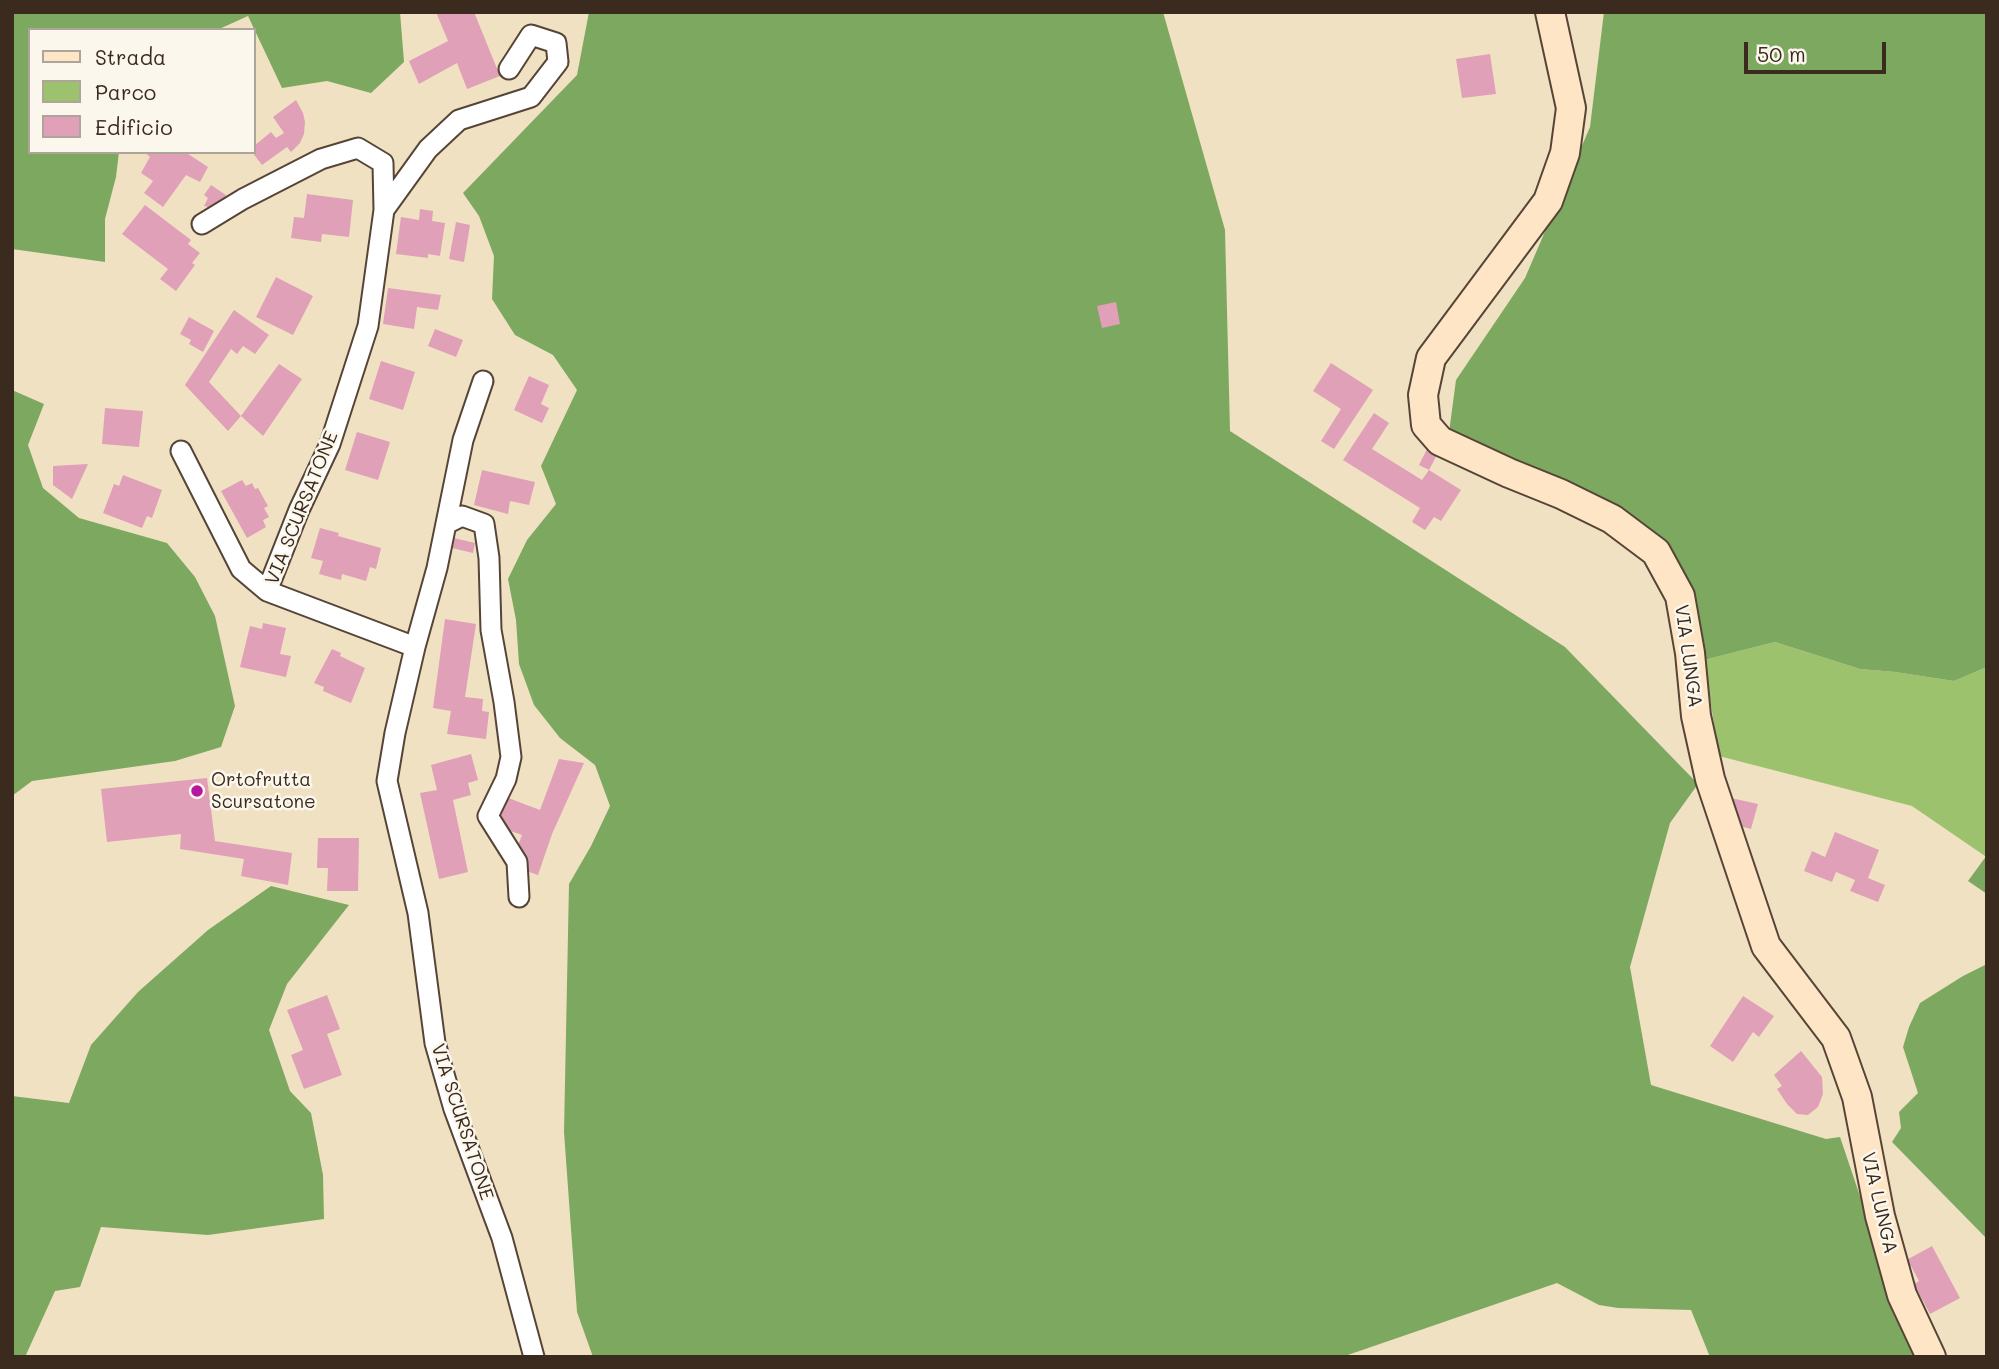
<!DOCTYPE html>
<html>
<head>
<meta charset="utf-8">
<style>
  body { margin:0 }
  #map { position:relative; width:1999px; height:1369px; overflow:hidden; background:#f1e1c3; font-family:Mali,sans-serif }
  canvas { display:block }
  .frame { position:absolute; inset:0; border:14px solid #3b2a1e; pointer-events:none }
  .legend { position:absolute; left:28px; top:28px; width:228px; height:126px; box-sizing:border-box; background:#fbf7ec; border:2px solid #aea59a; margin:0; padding:9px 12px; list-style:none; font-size:21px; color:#3b2a1e }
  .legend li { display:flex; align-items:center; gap:14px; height:35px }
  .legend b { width:35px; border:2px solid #aea59a }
  .scale { position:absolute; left:1744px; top:42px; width:142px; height:32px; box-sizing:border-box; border:4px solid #3b2a1e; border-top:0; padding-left:9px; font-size:21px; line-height:24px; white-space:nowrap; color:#3b2a1e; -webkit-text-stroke:5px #fbf7ec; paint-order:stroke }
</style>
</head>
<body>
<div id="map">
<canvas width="1999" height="1369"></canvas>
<div class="frame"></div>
<ul class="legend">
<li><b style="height:9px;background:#fde5c5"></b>Strada</li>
<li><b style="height:19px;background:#9cc26d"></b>Parco</li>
<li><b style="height:19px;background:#dfa0b8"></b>Edificio</li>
</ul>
<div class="scale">50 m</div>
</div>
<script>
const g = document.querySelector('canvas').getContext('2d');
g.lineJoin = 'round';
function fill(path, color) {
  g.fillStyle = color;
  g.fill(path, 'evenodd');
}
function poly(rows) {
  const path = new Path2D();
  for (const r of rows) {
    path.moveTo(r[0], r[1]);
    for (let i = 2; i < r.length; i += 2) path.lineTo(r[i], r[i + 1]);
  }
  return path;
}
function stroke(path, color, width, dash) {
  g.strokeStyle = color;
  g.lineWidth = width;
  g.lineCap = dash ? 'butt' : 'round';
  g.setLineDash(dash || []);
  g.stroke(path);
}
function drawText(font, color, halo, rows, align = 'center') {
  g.font = font + ' Mali,sans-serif';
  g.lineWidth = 5;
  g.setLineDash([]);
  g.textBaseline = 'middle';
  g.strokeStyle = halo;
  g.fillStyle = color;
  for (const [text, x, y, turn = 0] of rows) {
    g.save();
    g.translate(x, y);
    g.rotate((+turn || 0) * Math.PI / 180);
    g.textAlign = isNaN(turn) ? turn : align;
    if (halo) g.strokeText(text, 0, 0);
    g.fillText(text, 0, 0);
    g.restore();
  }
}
fill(poly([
  [1775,642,1860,669,1895,672,1954,681,1987,667,1987,855,1985,856,1912,806,1719,756,1704,660]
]), '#9cc26d');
fill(poly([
  [12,12,400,12,404,62,371,93,327,81,282,88,248,16,217,30,30,30,30,152,119,152,116,177,105,219,105,262,12,249],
  [589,12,1163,12,1225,230,1230,431,1565,647,1698,784,1670,823,1630,967,1651,1085,1826,1139,1840,1137,1914,1356,1710,1357,1691,1310,1618,1308,1599,1305,1557,1283,1342,1357,593,1357,577,1312,564,1132,569,884,591,846,610,806,595,765,560,738,534,705,519,664,516,620,508,579,527,540,556,504,541,466,577,390,553,355,515,335,492,299,494,256,479,216,463,193,577,75],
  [1604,12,1987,12,1987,667,1954,681,1895,672,1860,669,1775,642,1704,660,1669,567,1448,440,1456,380,1525,278,1590,127],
  [12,390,44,404,28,445,43,488,79,518,167,543,195,577,215,616,235,706,221,747,175,761,32,781,12,796],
  [1987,855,1987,894,1968,881],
  [271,886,349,905,287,984,269,1030,290,1091,311,1113,323,1175,324,1219,208,1235,101,1227,80,1287,55,1291,25,1357,12,1357,12,1096,69,1103,91,1045,138,992,208,930],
  [1987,964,1987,1239,1892,1142,1901,1128,1899,1112,1918,1093,1903,1047,1909,1027,1920,1003,1963,976]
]), '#7da860');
fill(poly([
  [436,12,474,12,500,76,467,89,457,63,419,84,409,61,448,41],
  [1490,54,1496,94,1462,98,1456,59],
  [296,100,303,113,305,122,304,134,300,143,291,152,287,147,262,165,252,152,254,152,254,146,271,132,276,138,284,133,273,117],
  [144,152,185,152,208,167,200,182,186,175,163,207,144,193,153,181,141,173,150,157],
  [211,185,226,195,217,209,204,206,208,198,204,195],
  [307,194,353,200,349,237,322,234,321,242,291,238,294,217,304,218],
  [145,205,191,240,188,244,200,253,192,263,195,265,176,291,160,279,168,269,122,234],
  [420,209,433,211,432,221,445,223,440,256,428,254,428,258,396,254,401,217,419,220],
  [456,222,470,225,464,262,449,259],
  [276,277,313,296,293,335,256,317],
  [388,288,441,295,438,310,417,307,414,329,383,324],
  [1116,302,1120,324,1102,328,1097,306],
  [234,310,269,335,255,354,243,346,237,354,231,349,209,382,241,416,279,364,302,379,263,436,241,416,228,431,185,385],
  [189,317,214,331,203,352,189,344,191,340,180,334],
  [435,329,463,340,456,357,428,346],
  [381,361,415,372,403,410,369,399],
  [1331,363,1373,390,1334,449,1321,441,1341,409,1313,391],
  [529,376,549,385,541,404,549,408,542,423,514,410],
  [105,408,143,411,139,447,102,444],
  [1374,413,1389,423,1372,449,1422,480,1429,470,1419,465,1428,447,1438,453,1429,470,1461,490,1441,521,1434,517,1425,530,1412,522,1420,508,1343,460],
  [357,432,390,442,378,480,345,470],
  [88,464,72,499,53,485,53,466],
  [482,470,535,482,529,505,510,501,508,514,474,505],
  [123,475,162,490,152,518,147,516,142,528,103,513,114,484,119,486],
  [242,480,246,486,252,483,255,489,258,488,268,506,264,508,269,517,263,520,266,527,247,538,221,491],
  [320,528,339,533,338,536,381,548,376,569,370,567,366,581,342,574,341,580,319,574,323,561,311,558],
  [454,538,475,543,473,553,452,548],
  [445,619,476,624,465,697,483,699,482,711,489,712,486,739,447,734,451,711,433,708],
  [263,623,286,628,280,654,291,656,286,677,240,667,250,626,262,629],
  [332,649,341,653,340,656,365,668,351,703,323,691,324,687,314,683],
  [471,754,478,780,468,783,471,795,453,800,468,872,439,879,420,793,437,790,431,765],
  [559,759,584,763,552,834,538,875,521,869,525,857,515,853,522,835,502,828,505,822,495,818,503,796,540,810],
  [207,778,215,841,292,853,288,885,241,876,244,859,180,849,181,834,107,842,101,789],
  [1722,796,1758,804,1751,829,1732,824],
  [1835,832,1879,850,1868,878,1885,885,1878,902,1850,891,1855,880,1836,872,1832,882,1804,871,1812,851,1825,857],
  [318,838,359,838,358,891,327,891,328,868,317,868],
  [327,995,340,1029,327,1034,342,1075,304,1089,291,1055,303,1050,287,1010],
  [1743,996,1774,1016,1759,1037,1753,1032,1733,1062,1710,1046],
  [1801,1051,1822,1077,1823,1094,1818,1107,1808,1115,1797,1114,1787,1104,1777,1089,1782,1086,1774,1075],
  [1932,1246,1960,1298,1930,1314,1914,1284,1919,1281,1911,1266,1905,1270,1901,1263]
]), '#dfa0b8');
const street = poly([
  [384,210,428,149,459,120,531,97,558,62,556,43,531,35,509,69],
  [202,224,243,199,321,159,358,148,383,163,384,210,368,326,330,444,299,510,267,591,415,647,395,733,387,781,418,913,435,1043,454,1109,502,1238,534,1357],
  [181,451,241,569,267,591],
  [446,524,462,516,484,524,489,558,491,630,504,702,511,757,506,779,488,816,517,862,519,897],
  [415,647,437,568,463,440,483,381]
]);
const secondary = poly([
  [1550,12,1571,108,1565,153,1548,201,1431,358,1423,395,1426,425,1440,441,1509,473,1561,494,1612,519,1656,552,1680,596,1690,653,1696,716,1710,779,1766,946,1836,1038,1857,1097,1880,1216,1902,1295,1931,1357]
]);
stroke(street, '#564537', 23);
stroke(secondary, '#564537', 32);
stroke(street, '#fff', 19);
stroke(secondary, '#fde5c5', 28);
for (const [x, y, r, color] of [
  [197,791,7,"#b5179e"]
]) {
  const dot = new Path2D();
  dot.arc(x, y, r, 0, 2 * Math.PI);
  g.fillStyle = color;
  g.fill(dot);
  stroke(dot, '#fbf7ec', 2.5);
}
drawText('19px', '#3b2a1e', '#fbf7ec', [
  ["VIA SCURSATONE",302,508,-68],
  ["VIA LUNGA",1688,656,82],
  ["VIA SCURSATONE",462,1122,72],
  ["VIA LUNGA",1879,1203,77]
]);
drawText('19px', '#3b2a1e', '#fbf7ec', [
  ["Ortofrutta",211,780],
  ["Scursatone",211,802]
], 'left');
</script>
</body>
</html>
